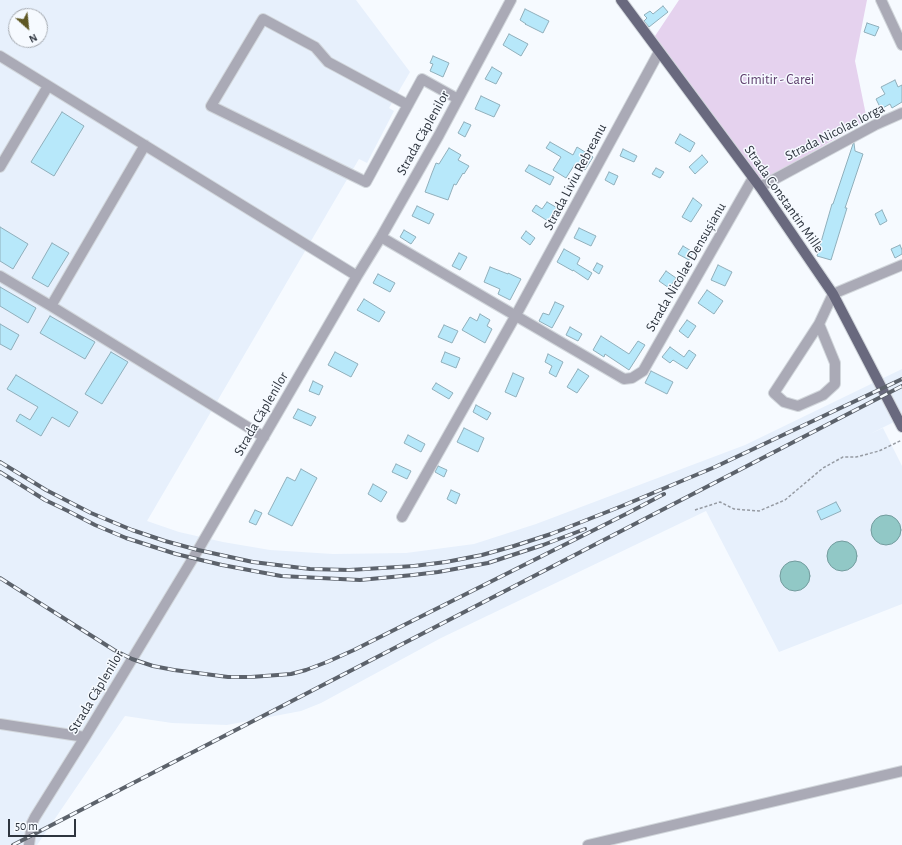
<!DOCTYPE html>
<html>
<head>
<meta charset="utf-8">
<style>
  body { margin:0 }
  #map { position:relative; width:902px; height:845px; overflow:hidden; background:#f6faff; font-family:"Alegreya Sans",sans-serif }
  canvas { display:block }
  .north { position:absolute; left:8px; top:8px; width:40px; height:40px; box-sizing:border-box; background:#f6faff; border:1px solid #a6abb2; border-radius:50%; rotate:153deg; font-size:11px; font-weight:700; line-height:16px; text-align:center; color:#2e353f }
  .north::after { content:''; display:block; margin:auto; width:14px; height:18px; background:#5f5824; clip-path:polygon(50% 0,100% 100%,50% 72%,0 100%) }
  .scale { position:absolute; left:8px; top:819px; width:68px; height:18px; box-sizing:border-box; border:2px solid #2e353f; border-top:0; padding-left:5px; font-size:12px; line-height:14px; white-space:nowrap; color:#2e353f; -webkit-text-stroke:3px #f6faff; paint-order:stroke }
</style>
</head>
<body>
<div id="map">
<canvas width="902" height="845"></canvas>
<div class="north">N</div>
<div class="scale">50 m</div>
</div>
<script>
const g = document.querySelector('canvas').getContext('2d');
g.lineJoin = 'round';
function fill(path, color) {
  g.fillStyle = color;
  g.fill(path, 'evenodd');
}
function poly(rows) {
  const path = new Path2D();
  for (const r of rows) {
    if (r.length === 3) {
      path.moveTo(r[0] + r[2], r[1]);
      path.arc(r[0], r[1], r[2], 0, 2 * Math.PI);
      continue;
    }
    path.moveTo(r[0], r[1]);
    for (let i = 2; i < r.length; i += 2) path.lineTo(r[i], r[i + 1]);
  }
  return path;
}
function stroke(path, color, width, dash) {
  g.strokeStyle = color;
  g.lineWidth = width;
  g.lineCap = dash ? 'butt' : 'round';
  g.setLineDash(dash || []);
  g.stroke(path);
}
function drawText(font, color, halo, rows, align = 'center') {
  g.font = font + ' "Alegreya Sans",sans-serif';
  g.lineWidth = 3;
  g.setLineDash([]);
  g.textBaseline = 'middle';
  g.strokeStyle = halo;
  g.fillStyle = color;
  for (const [text, x, y, turn = 0] of rows) {
    g.save();
    g.translate(x, y);
    g.rotate((+turn || 0) * Math.PI / 180);
    g.textAlign = isNaN(turn) ? turn : align;
    if (halo) g.strokeText(text, 0, 0);
    g.fillText(text, 0, 0);
    g.restore();
  }
}
fill(poly([
  [0,0,356,0,410,72,389,108,394,111,367,163,359,159,147,521,179,532,223,542,270,550,333,554,406,553,474,544,536,524,745,445,902,369,902,418,870,434,883,428,902,466,902,604,779,652,706,511,441,638,321,703,301,711,227,725,172,723,125,716,37,845,0,845],
  [16,16,40,16,40,40,16,40]
]), '#e7f0fc');
fill(poly([
  [679,0,867,0,855,61,867,120,755,186,651,42]
]), '#e5d2ee');
const water = poly([
  [886,530,15],
  [842,556,15],
  [795,576,15]
]);
fill(water, '#91c8c6');
stroke(water, '#739c9e', 1);
const building = poly([
  [663,6,668,12,649,27,644,21,647,18,644,15,650,11,653,14,663,6],
  [525,9,549,21,543,33,525,24,526,24,520,20,525,9],
  [867,23,879,27,875,36,864,32,867,23],
  [509,34,528,44,521,56,503,45,509,34],
  [433,56,449,63,443,77,430,71,433,64,430,63,433,56],
  [492,67,502,73,496,84,485,79,492,67],
  [895,80,898,87,902,85,902,102,892,108,890,104,881,109,876,99,885,94,881,87,895,80],
  [481,96,500,105,494,117,475,109,481,96],
  [62,112,84,126,54,176,31,162,62,112],
  [464,122,471,125,465,137,458,133,464,122],
  [680,134,695,143,690,152,675,143,680,134],
  [550,142,573,155,577,147,593,157,585,170,575,164,566,178,553,170,561,157,546,148,550,142],
  [854,143,855,151,863,154,845,208,847,208,831,260,817,256,832,204,833,204,853,144,854,143],
  [449,148,461,155,458,160,469,166,464,174,463,173,456,185,454,184,448,200,425,192,432,173,436,163,439,164,449,148],
  [623,149,637,156,634,162,620,156,623,149],
  [702,155,708,162,695,174,689,167,702,155],
  [529,165,554,177,550,185,525,171,529,165],
  [656,168,664,172,660,178,652,174,656,168],
  [609,172,618,176,614,185,605,180,609,172],
  [693,198,702,205,691,222,682,217,693,198],
  [547,202,559,209,551,223,532,211,536,205,542,209,547,202],
  [417,206,434,214,429,224,412,216,417,206],
  [882,210,887,221,880,225,875,214,882,210],
  [0,227,28,244,13,269,0,261,0,227],
  [579,228,596,236,591,246,574,238,579,228],
  [404,230,416,237,411,244,400,237,404,230],
  [526,231,535,238,530,245,521,238,526,231],
  [52,243,69,253,48,287,32,278,52,243],
  [900,245,902,250,902,254,895,258,891,249,900,245],
  [683,246,693,252,689,260,678,254,683,246],
  [564,249,580,258,577,264,592,273,588,280,573,270,573,271,557,262,564,249],
  [459,253,467,257,460,270,452,266,459,253],
  [597,263,603,266,599,274,593,270,597,263],
  [718,265,732,272,725,286,711,280,718,265],
  [490,267,508,274,508,273,521,279,510,300,498,294,500,289,484,282,490,267],
  [666,271,676,278,669,288,659,281,666,271],
  [378,274,395,283,390,292,373,283,378,274],
  [0,287,36,308,28,323,0,306,0,287],
  [707,290,723,301,714,314,698,303,707,290],
  [364,299,385,312,379,322,357,310,364,299],
  [555,302,564,306,552,328,539,321,543,313,549,315,555,302],
  [480,314,490,320,487,326,492,329,485,343,462,330,470,317,477,321,480,314],
  [50,316,95,342,85,359,40,333,50,316],
  [687,320,696,326,688,338,679,331,687,320],
  [0,324,19,335,11,350,0,344,0,324],
  [444,325,458,331,452,343,438,337,444,325],
  [570,327,582,334,578,341,566,335,570,327],
  [601,336,629,354,638,341,645,345,629,370,605,354,604,357,593,350,601,336],
  [670,347,684,357,689,350,696,355,687,369,673,360,670,363,662,357,670,347],
  [111,352,128,362,102,404,85,394,111,352],
  [335,352,358,364,351,377,328,365,335,352],
  [445,352,460,358,456,368,441,362,445,352],
  [548,354,563,362,556,377,549,373,552,366,545,362,548,354],
  [578,369,589,376,577,393,567,387,578,369],
  [651,371,673,382,667,394,645,383,651,371],
  [513,373,524,378,516,397,505,392,513,373],
  [16,375,78,412,69,427,52,417,41,436,16,421,20,414,30,420,38,407,7,389,16,375],
  [313,381,323,386,319,395,309,391,313,381],
  [436,383,453,393,449,399,432,389,436,383],
  [476,405,491,413,487,420,473,412,476,405],
  [298,409,316,417,311,426,293,418,298,409],
  [464,428,484,438,478,452,457,442,464,428],
  [408,435,425,444,421,452,404,443,408,435],
  [396,464,411,471,407,479,392,472,396,464],
  [438,466,447,470,444,477,435,472,438,466],
  [301,469,317,478,292,526,268,514,287,477,295,481,301,469],
  [373,484,387,492,381,502,368,494,373,484],
  [451,490,460,494,456,504,447,499,451,490],
  [836,502,841,511,821,520,817,511,836,502],
  [255,510,262,513,256,525,249,522,255,510]
]);
fill(building, '#b7e8fa');
stroke(building, '#90afbb', 1);
const minor = poly([
  [881,0,902,45],
  [0,56,357,276],
  [408,105,328,62,315,47,263,19,211,106,366,182,422,79,458,99],
  [0,167,48,86],
  [760,187,875,125,902,113],
  [381,237,624,379,632,378,643,371,753,178],
  [0,276,51,306,264,437],
  [51,306,145,145],
  [819,324,835,363,835,384,823,395,798,406,784,402,774,393,819,324,833,294,902,265],
  [402,517,516,315,659,52],
  [0,724,85,737],
  [29,845,32,823,35,817,85,737,198,550,357,276,381,237,439,135,511,0],
  [588,845,902,771]
]);
const major = poly([
  [621,0,760,187,833,294,902,427]
]);
stroke(minor, '#d2d7dc', 12);
stroke(major, '#d2d7dc', 12);
stroke(poly([
  [695,510,720,502,734,509,759,511,785,500,823,468,843,457,856,457,879,451,902,440]
]), '#969ba3', 1.5, [3, 2]);
stroke(minor, '#aaaab6', 10);
stroke(major, '#69697e', 10);
const rail = poly([
  [0,462,46,490,91,513,132,530,165,541,198,550,253,562,310,569,349,570,382,568,414,566,446,562,482,555,514,546,551,534,622,506,715,467,902,379],
  [0,472,45,500,68,511,95,525,126,538,176,554,222,565,281,576,360,580,413,575,438,572,488,563,543,545,585,529],
  [0,578,114,650,132,659,153,666,174,670,228,677,251,677,291,674,306,670,327,662,354,650,628,513,664,494],
  [13,845,902,386]
]);
stroke(rail, '#5c626b', 4);
stroke(rail, '#f6faff', 2.5, [8]);
drawText('14px', '#5c3c6b', '#f6faff', [
  ["Cimitir - Carei",777,80]
]);
drawText('14px', '#2e353f', '#f6faff', [
  ["Strada Nicolae Iorga",835,132,-27],
  ["Strada Căplenilor",423,133,-61],
  ["Strada Liviu Rebreanu",575,177,-62],
  ["Strada Constantin Mille",784,199,55],
  ["Strada Nicolae Densușianu",686,267,-60],
  ["Strada Căplenilor",261,414,-60],
  ["Strada Căplenilor",96,692,-59]
]);
</script>
</body>
</html>
